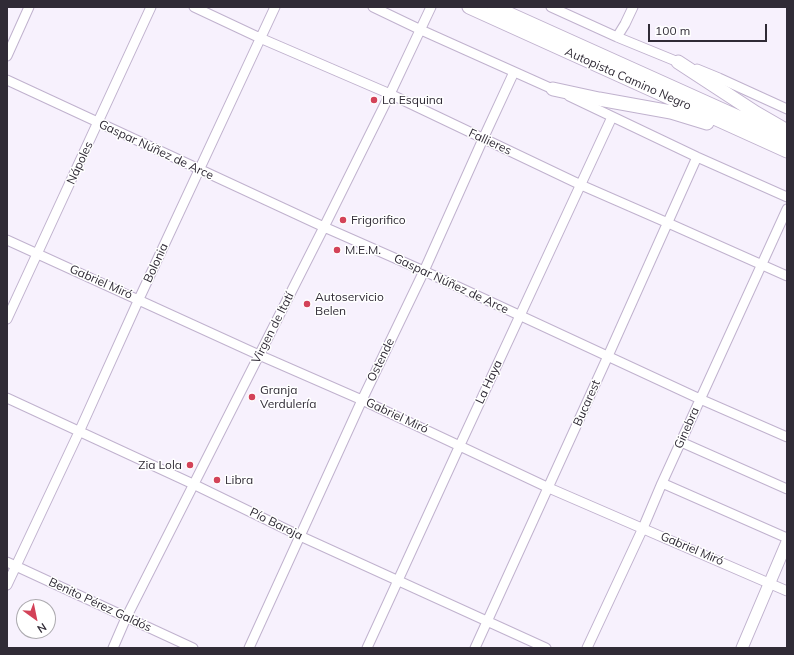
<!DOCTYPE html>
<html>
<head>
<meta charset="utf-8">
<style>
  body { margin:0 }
  #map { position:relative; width:794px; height:655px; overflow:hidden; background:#f7f1fd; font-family:Mulish,sans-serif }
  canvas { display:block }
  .frame { position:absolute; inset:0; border:8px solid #302b36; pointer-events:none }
  .north { position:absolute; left:16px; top:599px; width:40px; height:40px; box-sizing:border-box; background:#fff; border:1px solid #acaaaf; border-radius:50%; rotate:147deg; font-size:11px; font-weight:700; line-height:16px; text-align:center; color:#302b36 }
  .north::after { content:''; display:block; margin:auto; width:14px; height:18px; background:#d34258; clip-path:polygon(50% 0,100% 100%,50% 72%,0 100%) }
  .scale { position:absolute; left:648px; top:24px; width:119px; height:18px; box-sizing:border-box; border:2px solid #302b36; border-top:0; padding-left:5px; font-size:12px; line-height:14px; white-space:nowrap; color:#302b36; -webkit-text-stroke:3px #fff; paint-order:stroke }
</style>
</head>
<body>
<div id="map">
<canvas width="794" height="655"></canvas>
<div class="frame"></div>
<div class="north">N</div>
<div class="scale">100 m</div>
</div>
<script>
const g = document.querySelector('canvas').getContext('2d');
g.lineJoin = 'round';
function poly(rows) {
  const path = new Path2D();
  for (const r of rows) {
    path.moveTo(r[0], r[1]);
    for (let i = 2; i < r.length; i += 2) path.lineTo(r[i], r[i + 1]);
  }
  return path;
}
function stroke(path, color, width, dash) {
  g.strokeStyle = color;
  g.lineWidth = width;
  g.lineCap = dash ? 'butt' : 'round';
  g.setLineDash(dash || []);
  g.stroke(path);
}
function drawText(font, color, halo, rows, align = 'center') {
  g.font = font + ' Mulish,sans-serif';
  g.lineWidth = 3;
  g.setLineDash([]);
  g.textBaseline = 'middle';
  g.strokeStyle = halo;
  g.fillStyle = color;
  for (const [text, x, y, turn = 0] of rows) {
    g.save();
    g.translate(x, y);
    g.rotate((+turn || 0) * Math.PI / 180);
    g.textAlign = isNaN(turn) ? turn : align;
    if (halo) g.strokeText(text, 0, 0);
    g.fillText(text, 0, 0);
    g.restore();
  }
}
const minor = poly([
  [194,7,260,38,390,94,581,185,668,223,787,276],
  [373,7,421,30,557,91],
  [551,7,617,37,683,64],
  [617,37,625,24,633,7],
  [7,56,29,7],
  [697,69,719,78,787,109],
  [7,80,324,227,424,271,700,399,787,437],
  [569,96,697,157,787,197],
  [7,240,259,355,362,400,549,488,787,591],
  [7,319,151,7],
  [7,398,193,484,300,536,546,648],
  [681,442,787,489],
  [662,483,787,538],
  [7,562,193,648],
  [7,585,79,432,139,299,275,7],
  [113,648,126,618,324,227,390,94,431,7],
  [249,648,362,400,424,271,483,139,514,72],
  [367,648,460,445,612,117],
  [475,648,608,356,697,157],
  [587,648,643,528,662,483,787,209]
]);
const major = poly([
  [742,648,787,542]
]);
const highway = poly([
  [469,7,787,151],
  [494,7,787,139],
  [678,62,756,113,782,128],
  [553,89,599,99,671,112,707,123]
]);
stroke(minor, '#c0b2ce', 11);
stroke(major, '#c0b2ce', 13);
stroke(highway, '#c0b2ce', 15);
stroke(minor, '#fff', 9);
stroke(major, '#fff', 11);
stroke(highway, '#fff', 13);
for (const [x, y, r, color] of [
  [374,100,4,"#d34258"],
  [343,220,4,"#d34258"],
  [337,250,4,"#d34258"],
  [307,304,4,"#d34258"],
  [252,397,4,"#d34258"],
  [190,465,4,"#d34258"],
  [217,480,4,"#d34258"]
]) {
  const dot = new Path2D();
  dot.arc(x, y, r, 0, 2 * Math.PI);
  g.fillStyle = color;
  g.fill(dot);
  stroke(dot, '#fff', 1.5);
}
drawText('12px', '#302b36', '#fff', [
  ["Autopista Camino Negro",628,79,24],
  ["Fallieres",490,142,25],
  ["Gaspar Núñez de Arce",156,150,25],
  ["Nápoles",80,163,-65],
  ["Bolonia",156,263,-65],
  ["Gabriel Miró",101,282,24],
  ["Gaspar Núñez de Arce",451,284,25],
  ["Virgen de Itatí",273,328,-63],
  ["Ostende",381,360,-64],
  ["La Haya",489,382,-65],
  ["Bucarest",587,403,-66],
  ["Gabriel Miró",397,416,25],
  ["Ginebra",687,428,-66],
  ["Pío Baroja",276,524,26],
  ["Gabriel Miró",692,549,23],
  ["Benito Pérez Galdós",100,605,25]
]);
drawText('12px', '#302b36', '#fff', [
  ["La Esquina",382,100],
  ["Frigorifico",351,220],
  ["M.E.M.",345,250],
  ["Autoservicio",315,297],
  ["Belen",315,311],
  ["Granja",260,390],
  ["Verdulería",260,404],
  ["Zia Lola",182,465,"right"],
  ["Libra",225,480]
], 'left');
</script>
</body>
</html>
